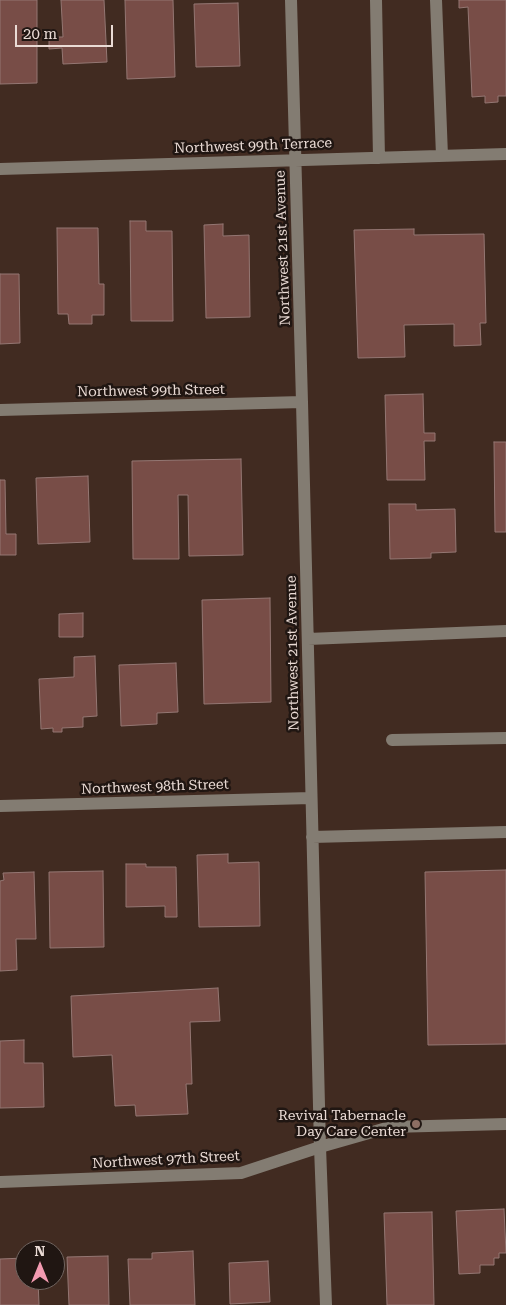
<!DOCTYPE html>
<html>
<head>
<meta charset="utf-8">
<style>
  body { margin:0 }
  #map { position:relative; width:506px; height:1305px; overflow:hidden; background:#412b21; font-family:"Roboto Serif",serif }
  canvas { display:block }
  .north { position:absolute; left:15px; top:1240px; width:50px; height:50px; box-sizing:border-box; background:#201612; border:1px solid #716560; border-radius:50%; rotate:0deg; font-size:14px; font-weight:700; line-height:20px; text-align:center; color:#eadbd5 }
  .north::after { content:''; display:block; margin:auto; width:18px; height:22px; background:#f29ab0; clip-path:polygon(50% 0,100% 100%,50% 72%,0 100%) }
  .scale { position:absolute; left:15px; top:25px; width:98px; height:22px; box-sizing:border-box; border:2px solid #eadbd5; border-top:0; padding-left:6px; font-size:15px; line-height:18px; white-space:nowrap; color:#eadbd5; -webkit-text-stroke:4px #201612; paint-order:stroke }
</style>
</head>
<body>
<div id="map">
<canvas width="506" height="1305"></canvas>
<div class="north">N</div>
<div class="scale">20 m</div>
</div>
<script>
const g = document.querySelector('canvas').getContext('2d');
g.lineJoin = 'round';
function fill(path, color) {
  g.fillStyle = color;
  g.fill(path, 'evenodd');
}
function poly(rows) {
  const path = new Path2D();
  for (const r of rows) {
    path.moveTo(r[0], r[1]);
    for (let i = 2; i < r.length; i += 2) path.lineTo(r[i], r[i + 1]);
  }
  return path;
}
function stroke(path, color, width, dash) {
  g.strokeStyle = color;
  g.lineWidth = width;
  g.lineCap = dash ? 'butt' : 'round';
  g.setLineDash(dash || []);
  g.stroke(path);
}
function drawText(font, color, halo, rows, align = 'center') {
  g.font = font + ' "Roboto Serif",serif';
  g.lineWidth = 5;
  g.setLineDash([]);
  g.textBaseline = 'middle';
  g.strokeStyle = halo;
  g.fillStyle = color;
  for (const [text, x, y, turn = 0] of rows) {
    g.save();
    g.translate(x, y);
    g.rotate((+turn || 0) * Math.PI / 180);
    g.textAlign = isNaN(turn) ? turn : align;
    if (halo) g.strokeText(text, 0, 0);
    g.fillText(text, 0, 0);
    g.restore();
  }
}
const building = poly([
  [0,0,37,0,37,83,0,84,0,0],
  [61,0,104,0,107,62,63,64,62,48,49,49,49,37,63,37,61,0],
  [125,0,173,0,175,77,127,79,125,0],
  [459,0,506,0,506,96,498,96,498,102,485,103,485,96,472,97,468,7,459,8,459,0],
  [238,3,240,66,196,67,194,4,238,3],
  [130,221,146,221,146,231,172,231,173,321,131,321,130,221],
  [223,224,223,236,249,235,250,317,206,318,204,225,223,224],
  [57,228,98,228,99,284,104,284,104,315,92,315,92,324,69,324,68,314,58,314,57,228],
  [414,229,414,235,484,234,486,323,480,323,481,345,454,346,454,324,404,325,405,357,358,358,354,230,414,229],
  [0,274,19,274,20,343,0,344,0,274],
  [423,394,424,433,435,433,435,441,424,441,425,480,387,480,385,395,423,394],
  [494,442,506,442,506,532,495,532,494,442],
  [241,459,243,555,189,556,188,495,178,495,179,559,133,559,132,461,241,459],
  [88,476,90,542,38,544,36,478,88,476],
  [0,480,5,480,6,534,16,534,16,555,0,555,0,480],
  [389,504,416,504,416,510,455,509,456,552,431,553,431,558,390,559,389,504],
  [270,598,271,702,204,704,202,600,270,598],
  [83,613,83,637,59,637,59,614,83,613],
  [95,656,97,716,83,717,83,727,62,728,62,732,53,732,53,728,41,729,39,679,74,677,74,657,95,656],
  [176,663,178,712,157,713,157,724,121,726,119,665,176,663],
  [228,854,228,863,259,862,260,926,199,927,197,855,228,854],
  [126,864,146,864,146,867,176,867,177,917,165,917,165,906,126,907,126,864],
  [506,870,506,1044,428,1045,425,872,506,870],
  [103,871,104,947,50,948,49,872,103,871],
  [34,872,36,939,16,939,17,970,0,971,0,881,4,880,3,873,34,872],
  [218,988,220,1021,190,1022,192,1084,186,1084,188,1114,136,1116,135,1105,115,1106,112,1055,73,1057,71,996,218,988],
  [24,1040,24,1063,43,1063,44,1107,0,1108,0,1041,24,1040],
  [504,1209,506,1253,499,1253,499,1258,494,1258,494,1265,480,1265,480,1273,459,1274,456,1211,504,1209],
  [432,1212,434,1305,387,1305,384,1213,432,1212],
  [193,1251,195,1305,130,1305,128,1259,152,1259,152,1253,193,1251],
  [108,1256,109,1305,69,1305,67,1257,108,1256],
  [25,1258,25,1280,38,1280,39,1305,0,1305,0,1259,25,1258],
  [268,1261,270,1302,230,1304,229,1263,268,1261]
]);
fill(building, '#784d47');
stroke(building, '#947773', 1);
stroke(poly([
  [291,0,302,402,320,1147,326,1305],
  [376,0,379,158],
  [436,0,442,156],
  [0,169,506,154],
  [0,410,302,402],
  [308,639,506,631],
  [392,740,506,738],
  [0,806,311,798],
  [312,837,506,832],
  [0,1182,241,1173,320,1147,390,1127,506,1124]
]), '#837c72', 12);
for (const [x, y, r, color] of [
  [416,1124,5,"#8d6e63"]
]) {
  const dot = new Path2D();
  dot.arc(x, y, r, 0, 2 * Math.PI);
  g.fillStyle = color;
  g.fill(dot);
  stroke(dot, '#201612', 2);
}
drawText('14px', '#eadbd5', '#201612', [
  ["Northwest 99th Terrace",253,146,-2],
  ["Northwest 21st Avenue",283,248,-92],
  ["Northwest 99th Street",151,391,-1],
  ["Northwest 21st Avenue",293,653,-91],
  ["Northwest 98th Street",155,787,-2],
  ["Northwest 97th Street",166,1160,-3]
]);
drawText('14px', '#eadbd5', '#201612', [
  ["Revival Tabernacle",406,1116],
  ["Day Care Center",406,1132]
], 'right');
</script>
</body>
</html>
